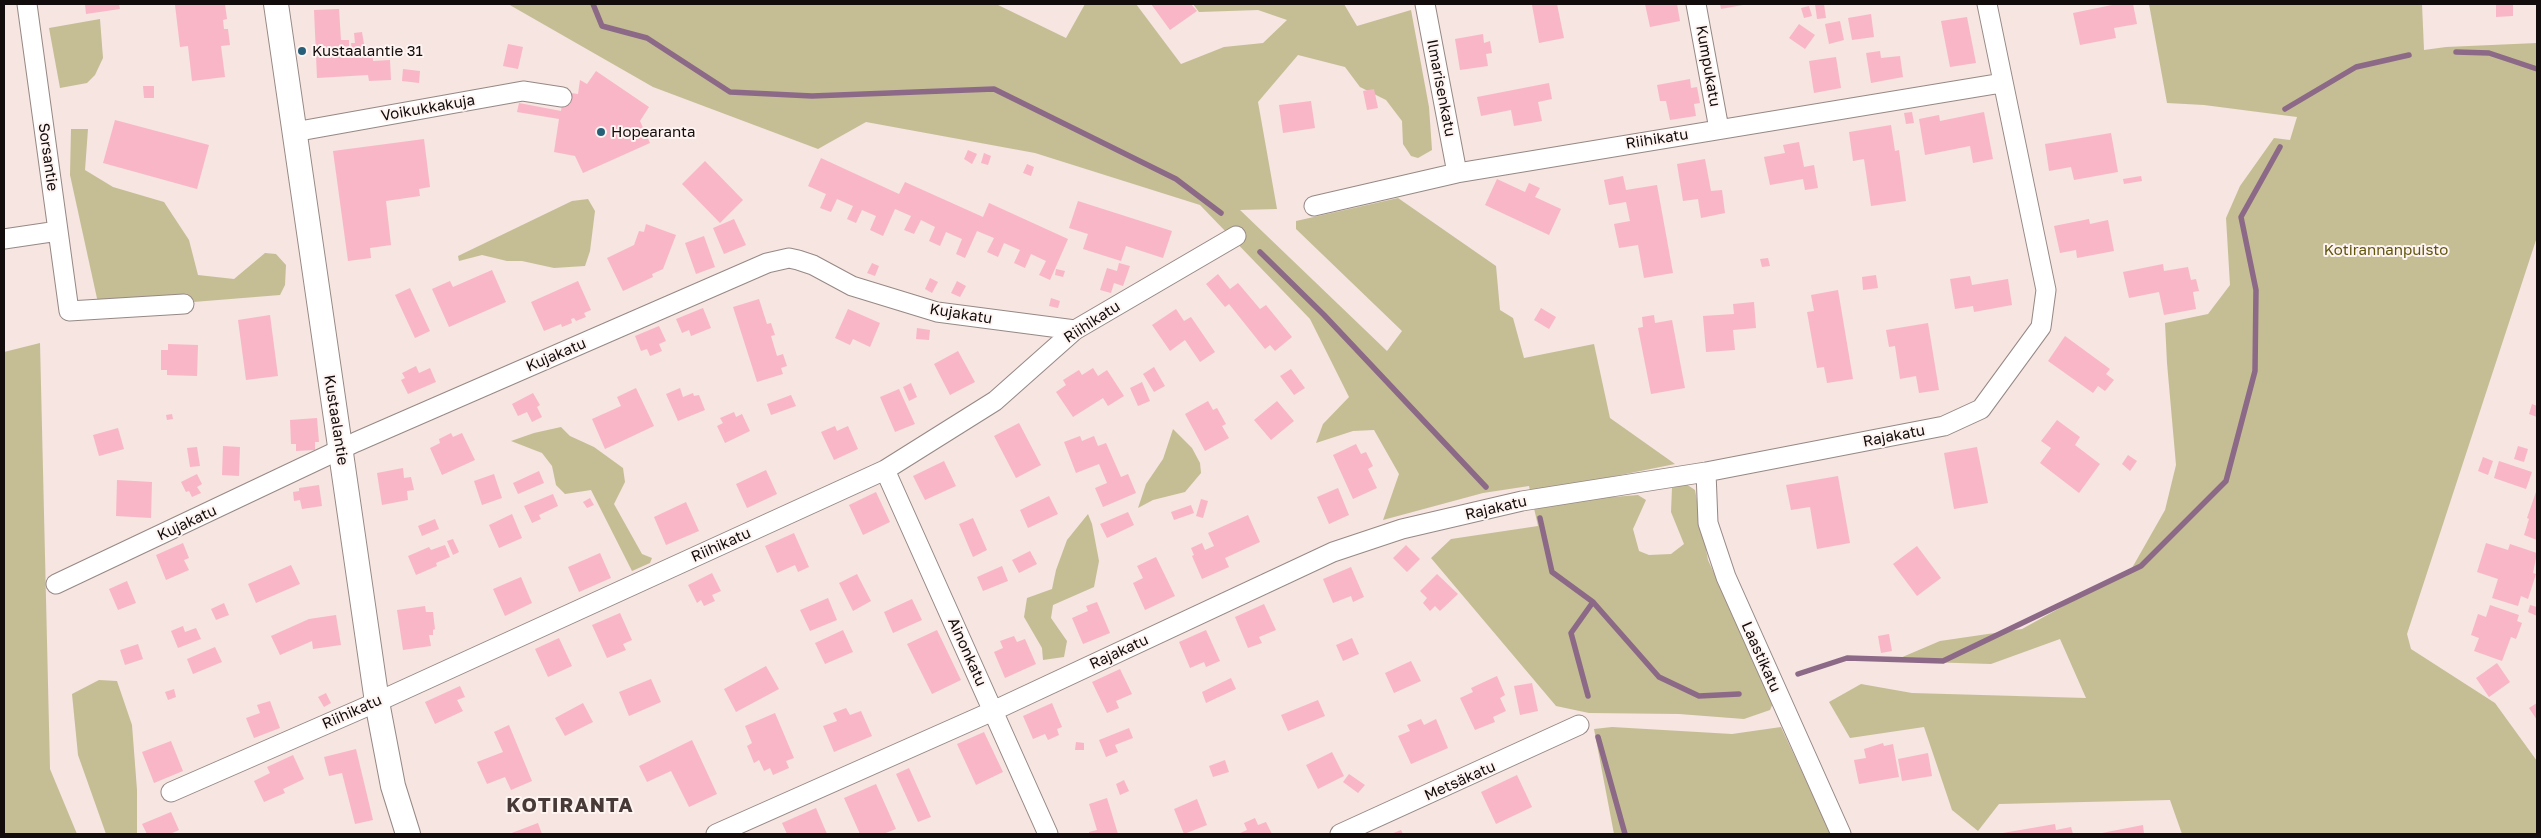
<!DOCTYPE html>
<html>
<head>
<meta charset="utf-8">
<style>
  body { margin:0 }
  #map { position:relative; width:2541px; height:838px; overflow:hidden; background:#f6e5e1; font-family:"Golos Text",sans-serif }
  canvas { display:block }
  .frame { position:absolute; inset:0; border:5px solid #120d0c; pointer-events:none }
</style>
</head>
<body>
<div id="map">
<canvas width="2541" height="838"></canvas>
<div class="frame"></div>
</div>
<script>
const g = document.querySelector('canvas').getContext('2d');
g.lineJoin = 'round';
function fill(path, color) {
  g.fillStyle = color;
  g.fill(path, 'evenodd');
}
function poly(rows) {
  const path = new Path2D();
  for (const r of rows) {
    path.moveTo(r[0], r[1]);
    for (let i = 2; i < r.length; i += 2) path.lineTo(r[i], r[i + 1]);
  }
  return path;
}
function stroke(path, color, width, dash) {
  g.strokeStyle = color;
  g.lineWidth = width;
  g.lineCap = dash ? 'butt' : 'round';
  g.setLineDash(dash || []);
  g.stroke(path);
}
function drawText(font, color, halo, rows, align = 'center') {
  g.font = font + ' "Golos Text",sans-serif';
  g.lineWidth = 4;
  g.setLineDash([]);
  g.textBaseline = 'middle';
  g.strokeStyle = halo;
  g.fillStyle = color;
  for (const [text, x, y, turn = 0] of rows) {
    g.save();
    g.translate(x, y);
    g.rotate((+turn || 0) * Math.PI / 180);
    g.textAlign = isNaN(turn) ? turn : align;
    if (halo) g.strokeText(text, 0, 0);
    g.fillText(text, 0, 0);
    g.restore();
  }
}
fill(poly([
  [508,4,996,4,1066,38,1085,4,1136,4,1181,64,1224,47,1263,43,1287,20,1258,10,1199,12,1193,4,1344,4,1357,26,1411,10,1429,107,1432,150,1418,158,1411,156,1403,144,1402,121,1386,100,1360,87,1345,67,1298,55,1258,102,1277,209,1240,210,1387,351,1402,331,1296,229,1296,221,1398,198,1496,266,1500,310,1513,318,1524,358,1594,344,1610,418,1675,464,1581,483,1613,497,1638,495,1646,500,1633,529,1639,551,1649,555,1671,554,1684,544,1671,512,1672,488,1686,484,1695,490,1708,560,1773,703,1770,710,1744,719,1679,714,1589,713,1556,706,1431,558,1451,539,1538,526,1529,486,1483,493,1383,520,1399,474,1374,430,1353,431,1316,443,1323,424,1349,397,1310,319,1200,205,1035,153,866,122,818,149,653,87],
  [2149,4,2422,4,2424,50,2446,47,2537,43,2537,237,2407,634,2411,649,2495,703,2537,761,2537,834,2182,834,2170,800,1999,804,1978,831,1952,810,1924,727,1850,738,1829,702,1861,684,1912,693,2086,698,2060,639,1991,664,1893,661,1940,641,2022,629,2132,568,2165,510,2176,465,2167,363,2165,323,2208,314,2230,285,2226,218,2240,186,2274,138,2290,140,2297,117,2204,105,2167,103],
  [100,19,103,58,95,75,87,83,60,88,49,28],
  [71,129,88,129,85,170,113,187,164,202,189,240,198,275,234,279,265,253,276,254,286,265,285,285,280,295,181,303,98,303,70,175],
  [588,199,595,211,590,251,585,266,554,268,522,261,507,261,482,255,459,261,458,256,572,201],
  [40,343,50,769,77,834,4,834,4,352],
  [561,427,570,436,594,447,623,468,625,482,614,504,642,554,652,558,650,563,632,571,591,490,565,494,556,485,552,466,542,453,511,441,534,433],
  [1173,429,1192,448,1200,463,1201,473,1185,492,1153,500,1138,508,1146,484,1163,459],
  [1088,514,1092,524,1099,561,1094,587,1053,605,1051,618,1067,641,1064,657,1043,660,1042,648,1024,617,1027,598,1052,589,1056,570,1067,540],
  [99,680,117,681,132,725,137,790,137,834,106,834,78,755,72,694],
  [1612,727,1732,734,1781,727,1831,834,1614,834,1594,729]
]), '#c5be95');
stroke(poly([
  [593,4,602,26,647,38,730,92,812,96,994,89,1176,179,1221,213],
  [2456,52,2489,53,2537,69],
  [2285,109,2356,67,2409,55],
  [1260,252,1324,315,1486,487],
  [1540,518,1552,572,1593,602,1659,677,1699,696,1739,694],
  [1798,674,1847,658,1943,661,2141,566,2226,481,2255,371,2256,290,2241,217,2280,147],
  [1588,696,1571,633,1593,602],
  [1598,737,1625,834]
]), '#8c6a87', 5.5);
fill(poly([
  [85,4,119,4,120,9,86,14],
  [183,4,225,4,227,19,223,20,224,29,228,29,230,45,221,46,225,77,192,81,188,46,180,47,175,5],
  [1151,4,1191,4,1197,11,1170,30],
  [1557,4,1564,38,1539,43,1532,5],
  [1645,4,1677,4,1680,21,1650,27],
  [1720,4,1743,4,1743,5,1721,9],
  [1815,4,1824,4,1826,18,1817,19],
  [2117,4,2133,4,2137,24,2114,28,2116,38,2080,45,2073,13],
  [2496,4,2513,4,2513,16,2496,17],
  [1809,6,1812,16,1804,18,1801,8],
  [339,9,341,40,349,40,349,51,352,51,351,43,355,43,354,33,362,32,365,50,372,50,373,61,390,60,391,80,369,81,368,75,317,78,314,10],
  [1871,14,1874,37,1852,40,1848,18],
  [1967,17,1976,63,1950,67,1941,21],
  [1840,21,1844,40,1829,44,1825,24],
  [1799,24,1815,35,1805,49,1789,38],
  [1483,34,1484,43,1490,41,1492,53,1486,54,1488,66,1460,70,1455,39],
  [508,44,523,47,518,69,503,66],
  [1880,51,1881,58,1900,56,1903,77,1871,83,1866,53],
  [1836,57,1841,88,1814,93,1809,61],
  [403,69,420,71,419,83,402,81],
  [596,71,649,107,640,121,650,143,583,173,575,156,554,152,559,119,517,112,519,103,561,111,564,92,578,94,580,80,587,84],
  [1690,79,1691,88,1697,87,1700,103,1694,104,1696,116,1670,120,1666,101,1660,101,1657,85],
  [1549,83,1552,99,1538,102,1542,121,1514,126,1511,110,1481,116,1477,97],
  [143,86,154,86,154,98,144,98],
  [1374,89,1378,108,1367,110,1363,91],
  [1311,101,1315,128,1283,133,1279,105],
  [1912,112,1914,123,1906,124,1904,113],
  [1984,112,1993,159,1973,163,1970,146,1925,155,1919,119,1939,115,1940,121],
  [115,120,209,145,197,189,103,163],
  [1891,125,1895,151,1899,150,1906,201,1871,206,1864,159,1853,161,1849,132],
  [2111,133,2118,172,2074,180,2071,167,2049,171,2045,144],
  [424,139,430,187,419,189,420,196,386,201,391,245,370,248,371,258,348,261,333,151],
  [1799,142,1804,167,1814,165,1818,188,1805,190,1803,179,1770,185,1764,157,1785,153,1783,145],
  [968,150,977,154,972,164,964,159],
  [984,153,991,156,988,165,981,163],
  [821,158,899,194,905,182,983,217,989,203,1068,239,1050,280,1039,275,1046,261,1031,254,1025,268,1014,263,1020,250,1004,243,998,257,987,252,994,238,977,231,965,258,956,254,962,239,946,232,940,246,929,241,935,227,921,220,914,234,904,230,911,216,895,209,883,236,870,230,876,216,862,210,856,223,847,219,853,206,837,199,831,212,820,208,826,194,808,186],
  [1705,159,1711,191,1722,190,1725,213,1701,218,1698,199,1683,201,1677,164],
  [705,161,743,200,720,223,682,184],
  [1027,164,1034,167,1031,176,1023,173],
  [1623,176,1626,190,1657,185,1673,273,1644,278,1638,245,1619,248,1614,224,1630,221,1626,202,1609,205,1604,180],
  [2141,176,2142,181,2124,184,2123,179],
  [1497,179,1525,192,1529,183,1540,188,1535,197,1561,209,1549,235,1485,205],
  [1078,201,1172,231,1163,258,1126,246,1121,261,1083,249,1088,234,1069,228],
  [734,219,746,245,724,254,713,228],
  [2089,219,2090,224,2108,220,2114,251,2077,258,2076,250,2060,253,2054,226],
  [646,224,676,235,663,269,652,274,653,277,623,291,607,258,634,245,639,231,644,232],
  [704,236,715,267,696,274,685,243],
  [1768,258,1770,266,1762,267,1760,259],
  [872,263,879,266,875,276,867,273],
  [1119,263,1130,266,1123,286,1114,283,1111,293,1100,290,1107,268,1117,271],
  [2163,264,2164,271,2188,267,2191,280,2196,279,2199,291,2193,292,2196,309,2164,315,2159,292,2129,298,2123,272],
  [1056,269,1065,271,1063,277,1055,275],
  [492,270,506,302,449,327,432,289,450,281,453,287],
  [1218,274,1230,289,1238,283,1260,309,1266,305,1292,337,1275,351,1270,345,1265,349,1229,304,1225,307,1206,284],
  [1876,275,1878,288,1863,290,1862,277],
  [1970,276,1972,285,2008,279,2012,305,1974,312,1973,306,1955,309,1950,279],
  [930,278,938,282,932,293,925,289],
  [578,281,591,310,584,313,586,317,576,321,574,318,571,319,572,323,562,327,561,324,544,331,531,302],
  [957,281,966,286,960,297,951,293],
  [410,288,430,331,415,338,395,295],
  [1838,290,1853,379,1827,383,1824,367,1817,368,1807,312,1814,311,1811,295],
  [1051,298,1060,301,1058,308,1049,306],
  [759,299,767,324,771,323,775,335,771,336,777,356,783,354,787,366,781,368,783,374,757,382,733,307],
  [1754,302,1756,328,1733,330,1735,350,1706,352,1703,316,1734,314,1733,304],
  [703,308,711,328,691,336,689,330,682,333,676,319],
  [1541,308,1556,317,1549,329,1534,320],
  [848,309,880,323,870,347,853,339,850,345,835,338],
  [1176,309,1184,321,1191,317,1215,352,1200,362,1185,340,1170,351,1152,325],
  [270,315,278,376,246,380,238,320],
  [1654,315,1655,323,1672,320,1685,388,1651,394,1638,328,1643,327,1642,317],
  [1928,323,1939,390,1919,393,1916,376,1900,379,1895,346,1889,347,1886,330],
  [659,326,666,341,659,344,662,351,650,356,647,349,641,351,635,336],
  [917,328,930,330,929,340,916,339],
  [2065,336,2110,369,2106,374,2114,380,2105,391,2098,386,2093,393,2048,361],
  [168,344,198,345,197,376,167,375,167,370,161,370,161,350,168,350],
  [958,351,975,382,950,395,934,364],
  [416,366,419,373,430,368,436,382,408,394,401,380,405,378,402,373],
  [1154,367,1165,386,1154,392,1143,374],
  [1093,368,1098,376,1107,370,1124,396,1108,406,1103,398,1073,417,1056,392,1066,385,1063,380,1079,370,1082,375],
  [1291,369,1305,388,1294,395,1280,376],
  [1142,382,1150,401,1138,406,1130,388],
  [911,383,917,397,909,401,903,387],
  [636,388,654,426,605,449,592,419,621,406,617,397],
  [680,388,683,397,693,393,694,396,699,395,705,410,678,421,666,394],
  [899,389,915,424,895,432,880,397],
  [533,393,540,405,537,407,542,417,532,422,527,412,518,416,512,404],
  [791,395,796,406,771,415,767,404],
  [1208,401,1213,410,1217,408,1226,424,1222,426,1229,438,1205,451,1185,414],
  [1277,401,1294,421,1271,440,1254,420],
  [2532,404,2537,406,2537,417,2529,414],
  [734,412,736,417,742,414,750,431,725,443,717,426,723,423,720,418],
  [172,414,173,419,167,420,166,415],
  [317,418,319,442,315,442,315,450,296,451,296,444,291,444,290,420],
  [2057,420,2080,437,2075,445,2100,464,2079,493,2040,463,2051,448,2041,441],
  [1019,423,1041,465,1016,478,994,436],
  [835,426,837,431,848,426,858,449,834,460,821,432],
  [118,428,124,449,99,456,93,435],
  [451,433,453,437,462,433,475,460,442,475,430,448,440,443,439,439],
  [1080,436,1082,441,1094,436,1098,446,1106,443,1121,477,1128,474,1136,493,1103,507,1095,488,1107,483,1099,464,1076,473,1064,442],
  [1356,444,1361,454,1366,452,1373,466,1368,469,1377,488,1353,499,1333,455],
  [223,446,240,447,239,476,222,475],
  [2518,446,2528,449,2524,462,2514,459],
  [197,447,200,466,190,467,187,448],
  [1977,447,1988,503,1954,509,1944,453],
  [2128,455,2137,461,2130,471,2122,464],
  [2483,457,2493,461,2488,475,2478,471],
  [944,461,956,486,925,500,913,476],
  [2499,461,2532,472,2526,489,2494,478],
  [403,468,404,478,411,477,414,490,407,491,408,500,382,505,377,473],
  [766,470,777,494,747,508,736,484],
  [539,471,544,483,518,494,513,483],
  [197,474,202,484,197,487,201,493,192,497,189,491,186,492,181,482],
  [494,474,502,498,482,505,474,481],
  [1838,476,1850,543,1817,549,1810,507,1791,510,1786,485],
  [117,480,152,482,151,518,116,516],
  [319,485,322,506,302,509,300,500,294,501,293,492,299,491,299,488],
  [1338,488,1349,515,1329,524,1317,497],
  [2537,489,2537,540,2524,535,2529,519,2527,518],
  [876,492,890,522,863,535,849,505],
  [553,494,558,506,539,515,541,519,532,523,524,506],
  [1049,496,1058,514,1028,528,1020,510],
  [590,498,594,505,587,508,583,502],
  [1201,499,1208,501,1203,518,1196,516],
  [686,502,699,531,666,545,654,517],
  [1191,505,1194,513,1174,520,1171,512],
  [1128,512,1134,525,1107,538,1100,524],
  [512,514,522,538,499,548,489,525],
  [1248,515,1260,542,1225,558,1229,567,1202,579,1192,556,1194,555,1191,548,1202,543,1205,550,1214,546,1208,533],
  [973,518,987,550,973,557,959,524],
  [435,519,439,529,422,536,418,526],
  [794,533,809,567,798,572,795,565,777,573,765,546],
  [453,539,459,552,453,555,447,541],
  [183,543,189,558,184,560,189,570,166,580,156,555],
  [2486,543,2508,550,2510,544,2537,553,2533,573,2536,574,2528,599,2521,596,2518,606,2492,598,2498,579,2477,572],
  [445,545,450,557,436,563,437,566,416,575,408,556,429,547,431,550],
  [1406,545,1420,559,1407,572,1393,558],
  [1917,546,1941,578,1917,596,1893,564],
  [1030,551,1037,564,1019,573,1012,560],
  [600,553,611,578,579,592,568,567],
  [1156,557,1175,596,1145,610,1133,583,1143,578,1137,566],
  [291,565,300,584,256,603,248,584],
  [1002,566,1008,581,983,591,977,577],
  [1351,567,1364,597,1353,602,1351,596,1333,603,1323,579],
  [712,573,721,591,712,595,715,601,704,606,701,600,697,603,688,585],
  [857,574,871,601,853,611,839,583],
  [1437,574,1458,594,1440,611,1435,606,1430,611,1423,603,1427,598,1420,591],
  [521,577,532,603,505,616,493,589],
  [127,581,136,603,118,610,109,589],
  [828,598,837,620,810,631,800,610],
  [912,599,922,620,893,633,884,612],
  [1097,602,1110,633,1083,644,1072,618,1088,611,1086,606],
  [224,603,229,615,216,620,211,609],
  [1264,604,1276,630,1259,637,1262,643,1248,648,1235,617],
  [2490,605,2519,615,2517,621,2522,623,2516,639,2511,637,2502,661,2474,651,2479,638,2471,635,2478,614,2486,617],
  [2530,605,2537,607,2537,616,2528,612],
  [425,606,426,612,433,612,435,629,433,630,433,635,429,635,431,646,403,650,397,610],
  [620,613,632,640,623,644,626,650,607,658,592,625],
  [336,615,341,645,313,649,312,641,280,655,271,636,309,619],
  [183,626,185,632,196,628,201,639,178,648,171,631],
  [843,630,853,652,825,664,815,643],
  [937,630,961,680,932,694,907,644],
  [1206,630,1220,661,1206,667,1204,662,1190,668,1179,642],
  [1889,634,1892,651,1881,653,1878,636],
  [1014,636,1017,642,1025,639,1036,664,1005,678,994,652,1003,648,1000,641],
  [559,638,572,666,548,677,535,649],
  [1352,638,1359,654,1343,661,1336,645],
  [138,644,143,659,125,665,120,650],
  [215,647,222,662,193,674,187,659],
  [1411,661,1421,681,1394,693,1385,673],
  [2497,663,2510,682,2489,697,2476,678],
  [766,666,779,689,736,712,724,689],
  [1120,669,1132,694,1116,701,1119,708,1107,713,1092,682],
  [1497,676,1505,695,1500,698,1506,711,1493,717,1495,722,1475,730,1460,698,1473,692,1471,688],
  [1231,678,1236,689,1206,703,1202,692],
  [651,679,661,702,629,716,619,692],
  [1532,683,1538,711,1520,715,1514,686],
  [460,686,465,697,457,700,463,711,435,724,425,702],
  [174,689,176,697,168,700,165,692],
  [326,693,331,703,324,707,318,697],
  [1318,700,1325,716,1288,731,1281,715],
  [270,701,280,728,254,738,246,718,260,713,257,705],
  [583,703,593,722,565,736,555,718],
  [1052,703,1062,727,1057,729,1059,735,1048,740,1045,734,1033,739,1023,716],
  [2537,703,2537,720,2529,708],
  [846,708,850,715,861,711,872,736,834,752,823,726,837,721,833,713],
  [775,713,794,758,786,761,789,768,773,775,770,768,764,771,759,760,754,763,747,746,752,743,745,726],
  [1421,719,1424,725,1436,719,1448,748,1411,764,1398,736,1410,731,1407,725],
  [509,725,532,781,511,790,505,777,487,784,477,762,503,752,494,732],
  [1129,728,1133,738,1115,745,1118,752,1106,757,1099,740],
  [984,732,1003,772,976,785,957,744],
  [692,740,717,794,689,807,671,771,647,782,639,766],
  [171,741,183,771,154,783,142,752],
  [1076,742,1084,743,1084,750,1075,750],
  [1883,743,1884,746,1893,744,1899,777,1859,784,1854,760,1866,758,1864,749],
  [356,749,373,820,355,824,342,773,329,776,324,757],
  [1332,752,1344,776,1318,789,1306,765],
  [1928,753,1932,776,1902,781,1898,759],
  [293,755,304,779,283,789,285,793,264,802,254,781,270,773,267,767],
  [1225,760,1229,772,1213,777,1209,766],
  [909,768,931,817,918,822,896,774],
  [1349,774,1365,785,1358,793,1343,782],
  [1517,775,1532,807,1496,824,1481,792],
  [1124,780,1129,791,1120,795,1116,784],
  [876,784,896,829,883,834,860,834,844,798],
  [1107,798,1118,834,1089,834,1089,832,1097,830,1089,804],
  [1197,799,1207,825,1184,834,1174,809],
  [816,808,827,834,787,834,782,823],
  [171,812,179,830,170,834,147,834,142,824],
  [1255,818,1258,825,1266,822,1272,834,1238,834,1247,830,1244,823],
  [538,823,542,834,509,834],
  [2055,824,2056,830,2071,827,2073,834,1997,834],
  [2143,825,2144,834,2102,834,2102,833],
  [1401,830,1403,834,1391,834]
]), '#f9b6c7');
const minor = poly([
  [27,4,69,311,184,304],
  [1425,4,1457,173],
  [1696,4,1719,129],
  [294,132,523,91,562,97],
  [1314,206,1457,173,2002,83],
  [4,239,58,231],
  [885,470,1048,834],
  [1706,472,1708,523,1726,577,1841,834],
  [56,584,356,442,767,263,789,258,798,260,813,265,852,286,937,312,1075,330],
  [171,792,377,702,885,470,995,401,1075,330,1236,236],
  [716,834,993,711,1333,552,1402,529,1522,501,1706,472,1944,426,1981,409,2041,327,2046,290,1987,4],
  [1340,834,1579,725]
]);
const major = poly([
  [276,4,377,702,393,786,408,834]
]);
stroke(minor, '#968884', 21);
stroke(major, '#968884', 26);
stroke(minor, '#fff', 19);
stroke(major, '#fff', 24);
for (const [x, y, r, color] of [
  [302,51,5,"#275f79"],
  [601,132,5,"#275f79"]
]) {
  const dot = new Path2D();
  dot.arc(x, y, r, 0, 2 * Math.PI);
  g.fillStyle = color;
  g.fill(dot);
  stroke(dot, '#fef4f2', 2);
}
drawText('15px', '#120d0c', '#fef4f2', [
  ["Kustaalantie 31",312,51],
  ["Hopearanta",611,132]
], 'left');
drawText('15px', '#120d0c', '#fef4f2', [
  ["Kumpukatu",1708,66,80],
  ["Ilmarisenkatu",1441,88,79],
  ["Voikukkakuja",428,108,-10],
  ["Riihikatu",1657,139,-9],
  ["Sorsantie",48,157,82],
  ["Kujakatu",961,314,9],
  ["Riihikatu",1092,322,-33],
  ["Kujakatu",556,355,-23],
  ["Kustaalantie",336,420,81],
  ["Rajakatu",1894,436,-11],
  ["Rajakatu",1496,508,-13],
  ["Kujakatu",187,523,-25],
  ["Riihikatu",721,545,-24],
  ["Ainonkatu",967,652,66],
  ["Rajakatu",1119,652,-25],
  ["Laastikatu",1761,657,66],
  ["Riihikatu",352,712,-24],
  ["Metsäkatu",1460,781,-24]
]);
drawText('15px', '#60550b', '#fef4f2', [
  ["Kotirannanpuisto",2386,250]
]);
g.letterSpacing = '1px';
drawText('bold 20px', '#463936', '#fef4f2', [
  ["KOTIRANTA",570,806]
]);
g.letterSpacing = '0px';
</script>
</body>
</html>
